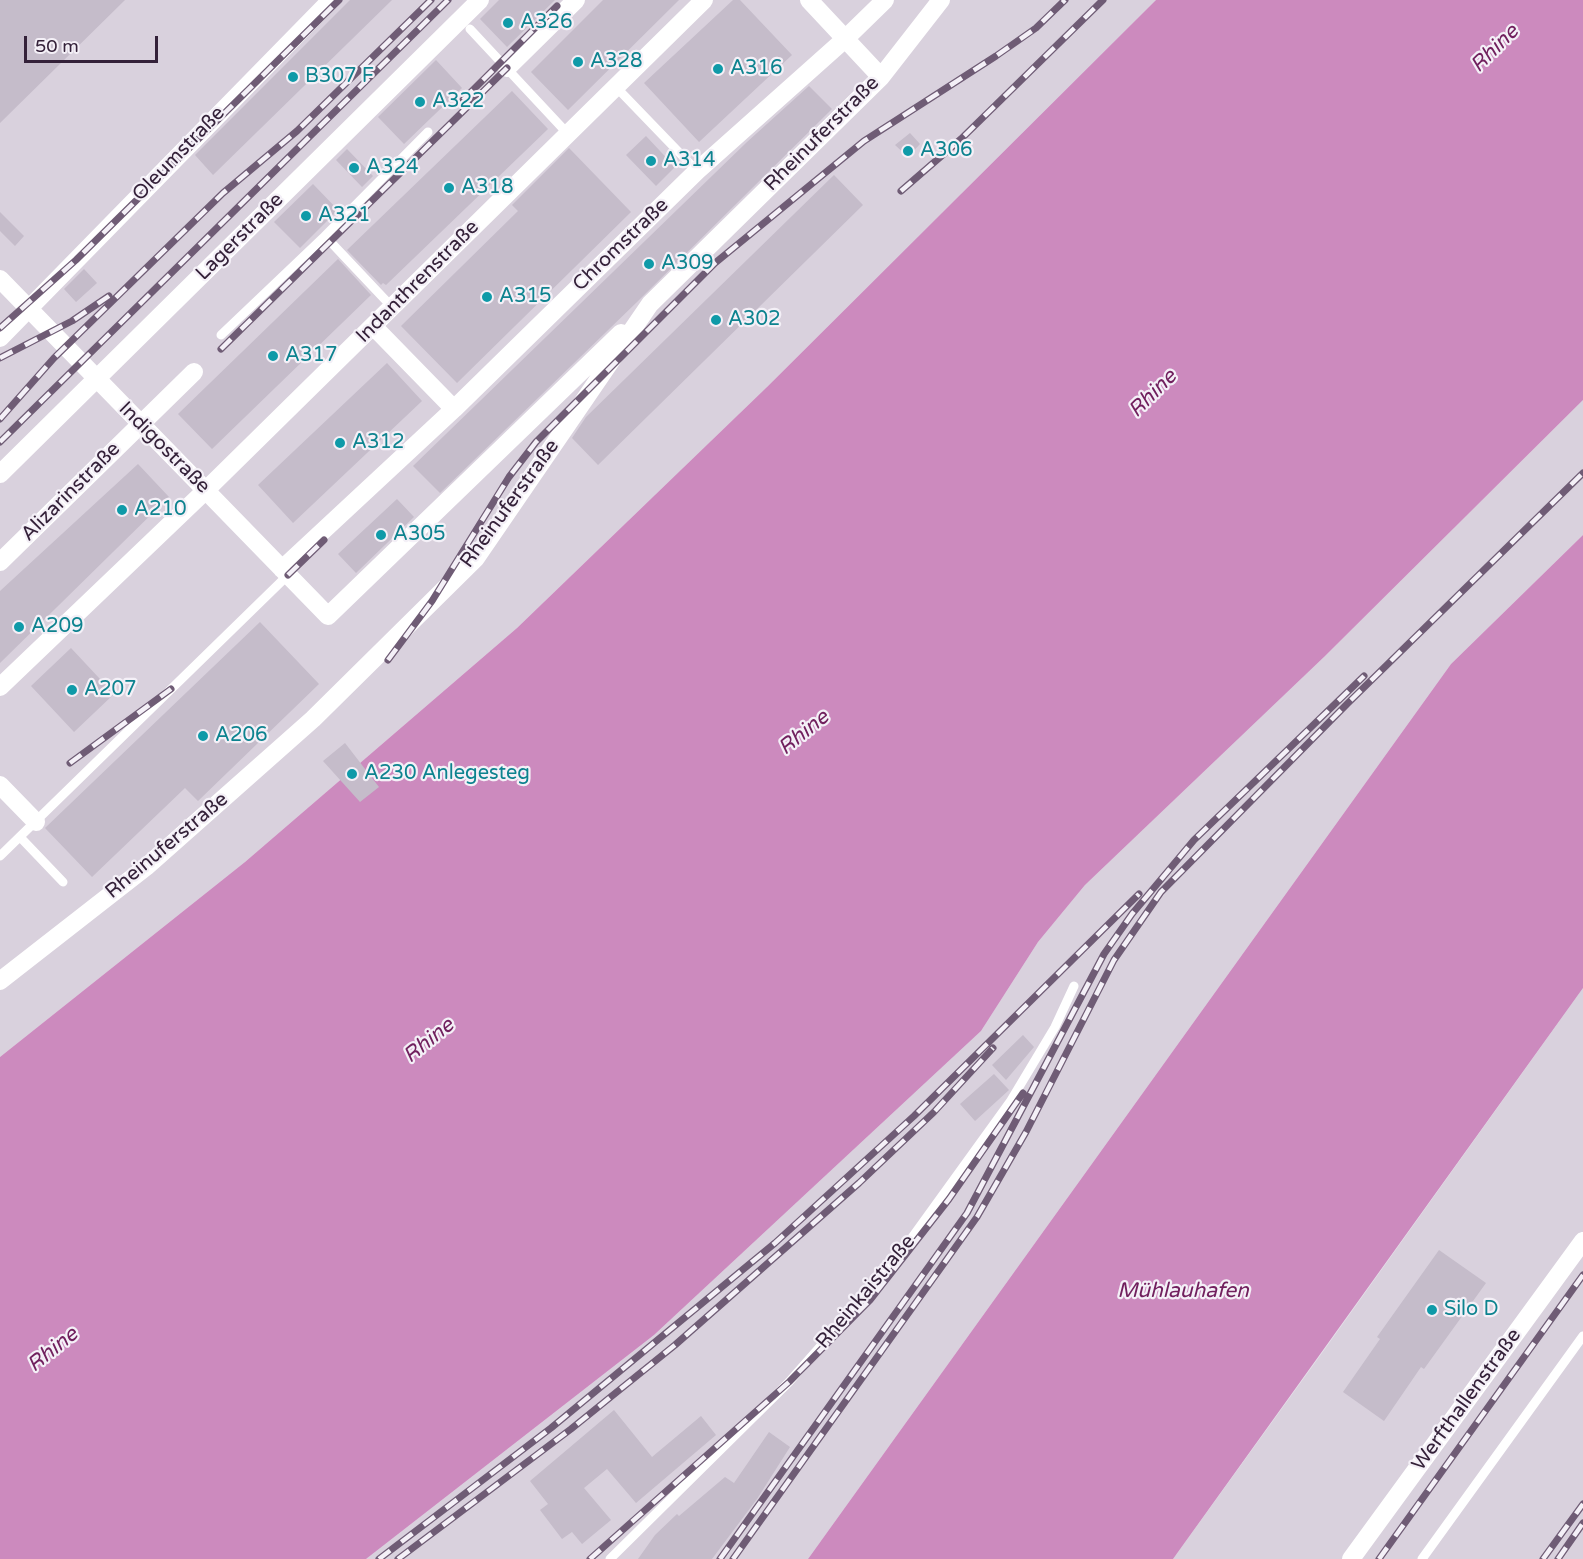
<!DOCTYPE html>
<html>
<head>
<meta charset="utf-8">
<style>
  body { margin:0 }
  #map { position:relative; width:1583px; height:1559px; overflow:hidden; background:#e6e0ea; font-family:"Varela Round",sans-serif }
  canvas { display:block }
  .scale { position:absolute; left:24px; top:36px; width:134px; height:27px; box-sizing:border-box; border:3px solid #342139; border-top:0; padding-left:8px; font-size:18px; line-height:21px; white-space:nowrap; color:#342139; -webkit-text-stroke:4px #f4f0f7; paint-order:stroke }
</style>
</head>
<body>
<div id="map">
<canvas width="1583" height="1559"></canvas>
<div class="scale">50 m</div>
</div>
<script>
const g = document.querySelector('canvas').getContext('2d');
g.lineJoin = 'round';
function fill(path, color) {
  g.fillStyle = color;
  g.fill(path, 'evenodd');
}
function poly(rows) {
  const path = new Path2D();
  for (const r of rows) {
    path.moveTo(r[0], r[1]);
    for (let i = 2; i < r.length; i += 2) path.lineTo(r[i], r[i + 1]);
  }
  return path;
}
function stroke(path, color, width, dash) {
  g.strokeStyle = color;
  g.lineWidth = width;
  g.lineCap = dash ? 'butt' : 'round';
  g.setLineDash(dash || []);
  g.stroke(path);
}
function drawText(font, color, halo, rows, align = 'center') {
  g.font = font + ' "Varela Round",sans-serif';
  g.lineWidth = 4.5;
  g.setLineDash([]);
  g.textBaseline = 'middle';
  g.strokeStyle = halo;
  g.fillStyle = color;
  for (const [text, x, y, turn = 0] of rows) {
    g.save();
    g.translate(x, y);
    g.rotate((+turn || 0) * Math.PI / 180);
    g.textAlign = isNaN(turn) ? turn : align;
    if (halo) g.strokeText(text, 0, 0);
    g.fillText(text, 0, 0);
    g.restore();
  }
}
fill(poly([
  [0,0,1156,0,767,387,517,628,245,862,0,1057],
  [1583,400,1583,535,1451,664,808,1559,366,1559,654,1335,981,1031,1038,942,1085,885,1324,657],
  [1583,988,1583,1559,1173,1559,1317,1360]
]), '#d9d1dd');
fill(poly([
  [1156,0,1583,0,1583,400,1324,657,1085,885,1038,942,981,1031,654,1335,366,1559,0,1559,0,1057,245,862,517,628,767,387],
  [1583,535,1583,988,1173,1559,808,1559,1451,664]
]), '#cc8abe');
fill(poly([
  [0,0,125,0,0,123],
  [350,0,392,0,213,175,195,155],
  [499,0,555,0,507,47,480,19],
  [603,0,679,0,568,110,531,72],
  [733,0,740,0,792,55,699,142,644,83],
  [436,60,462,88,404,144,378,117],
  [809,86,832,109,637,302,440,493,413,466,747,142],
  [512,91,548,129,386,285,383,283,381,285,347,250],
  [910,133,920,144,908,157,895,145],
  [646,136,675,167,656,186,626,155],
  [569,148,631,212,457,383,401,326,518,211,512,205],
  [347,149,373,176,362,187,336,160],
  [834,175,863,205,598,465,572,438,586,417],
  [313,184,338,210,300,248,274,222],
  [0,212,24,236,15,246,0,231],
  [338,259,371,295,212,449,178,414],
  [84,269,97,283,76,302,64,289],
  [387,363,422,401,293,523,258,485],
  [138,464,169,497,0,663,0,591],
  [397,499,414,517,356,573,338,554],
  [260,622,319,684,198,801,185,788,92,877,45,828],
  [71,648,114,694,74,732,31,686],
  [345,743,379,787,360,802,323,761],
  [1023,1035,1034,1047,1006,1080,992,1065],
  [994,1074,1009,1090,975,1121,960,1104],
  [1439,1250,1486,1283,1424,1369,1421,1367,1384,1421,1343,1392,1380,1339,1377,1337],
  [614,1410,652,1457,701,1416,716,1435,636,1503,607,1469,584,1488,611,1520,582,1544,572,1532,562,1539,540,1510,548,1504,530,1481],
  [769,1432,790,1447,757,1499,712,1559,638,1559,655,1535,677,1514,679,1516,725,1477,734,1483]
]), '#c5bcca');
stroke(poly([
  [470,29,568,134],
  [616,87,697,171],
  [325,236,428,132],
  [221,335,325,236,392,307],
  [20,837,63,882],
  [0,856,288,575],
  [610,1559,789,1382,893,1264,1010,1102,1055,1027,1074,986],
  [1422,1559,1583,1336]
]), '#fff', 9);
stroke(poly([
  [809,0,881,77],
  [507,68,576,0],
  [0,279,328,616,621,333],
  [373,326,454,409],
  [0,338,331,0],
  [0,474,480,0],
  [0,562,194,372],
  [282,569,454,409,697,171,845,39,885,0],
  [0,687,206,490,704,0],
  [0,785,36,822],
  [0,981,146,867,313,719,476,558,650,304,881,77,941,0],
  [1351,1559,1583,1241]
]), '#fff', 18);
const rail = poly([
  [463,100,557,6],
  [901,191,961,139,1103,0],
  [0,328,76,260,339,0],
  [221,349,507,68],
  [0,358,72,321,109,296],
  [0,419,54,358,223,193,297,131,431,0],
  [0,442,448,0],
  [288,575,324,540],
  [388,660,432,601,509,477,536,442,715,263,864,141,996,56,1036,28,1065,0],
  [70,763,171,689],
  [379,1559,551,1428,775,1243,914,1116,1139,894],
  [398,1559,571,1429,675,1345,859,1183,934,1112,993,1048],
  [590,1559,789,1382,870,1300,949,1199,1023,1093],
  [720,1559,967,1213,1104,954,1132,914,1194,840,1364,676],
  [733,1559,977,1217,1026,1132,1114,960,1161,892,1348,703,1583,473],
  [1379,1559,1583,1275],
  [1543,1559,1583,1504],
  [1558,1559,1583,1523]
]);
stroke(rail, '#6f5c75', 7);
stroke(rail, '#f4f0f7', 4.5, [14]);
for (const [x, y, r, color] of [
  [508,23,6,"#0f9aa8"],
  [578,62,6,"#0f9aa8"],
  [718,69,6,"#0f9aa8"],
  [293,77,6,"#0f9aa8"],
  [420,102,6,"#0f9aa8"],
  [908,151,6,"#0f9aa8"],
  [651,161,6,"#0f9aa8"],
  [354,168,6,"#0f9aa8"],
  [449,188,6,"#0f9aa8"],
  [306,216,6,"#0f9aa8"],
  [649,264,6,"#0f9aa8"],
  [487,297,6,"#0f9aa8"],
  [716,320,6,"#0f9aa8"],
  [273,356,6,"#0f9aa8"],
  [340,443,6,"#0f9aa8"],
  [122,510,6,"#0f9aa8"],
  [381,535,6,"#0f9aa8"],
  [19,627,6,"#0f9aa8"],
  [72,690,6,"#0f9aa8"],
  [203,736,6,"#0f9aa8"],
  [352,774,6,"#0f9aa8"],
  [1432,1310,6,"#0f9aa8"]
]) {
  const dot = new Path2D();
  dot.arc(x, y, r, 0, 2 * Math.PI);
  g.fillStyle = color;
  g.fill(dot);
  stroke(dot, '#f4f0f7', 2);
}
drawText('20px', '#0d838f', '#f4f0f7', [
  ["A326",520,23],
  ["A328",590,62],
  ["A316",730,69],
  ["B307 F",305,77],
  ["A322",432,102],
  ["A306",920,151],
  ["A314",663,161],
  ["A324",366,168],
  ["A318",461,188],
  ["A321",318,216],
  ["A309",661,264],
  ["A315",499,297],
  ["A302",728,320],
  ["A317",285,356],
  ["A312",352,443],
  ["A210",134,510],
  ["A305",393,535],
  ["A209",31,627],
  ["A207",84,690],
  ["A206",215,736],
  ["A230 Anlegesteg",364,774],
  ["Silo D",1444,1310]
], 'left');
drawText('20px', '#342139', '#f4f0f7', [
  ["Rheinuferstraße",822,134,-45],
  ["Oleumstraße",179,154,-46],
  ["Lagerstraße",240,237,-45],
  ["Chromstraße",621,245,-44],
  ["Indanthrenstraße",418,282,-45],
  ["Indigostraße",164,448,45],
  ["Alizarinstraße",71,492,-45],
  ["Rheinuferstraße",510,504,-54],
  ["Rheinuferstraße",167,846,-40],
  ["Rheinkaistraße",866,1292,-50],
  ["Werfthallenstraße",1467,1400,-54]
]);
drawText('italic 21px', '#71205e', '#f4f0f7', [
  ["Rhine",1495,49,-45],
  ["Rhine",1153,394,-45],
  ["Rhine",804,733,-39],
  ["Rhine",429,1041,-39],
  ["Mühlauhafen",1183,1291],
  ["Rhine",53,1350,-39]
]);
</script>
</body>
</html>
